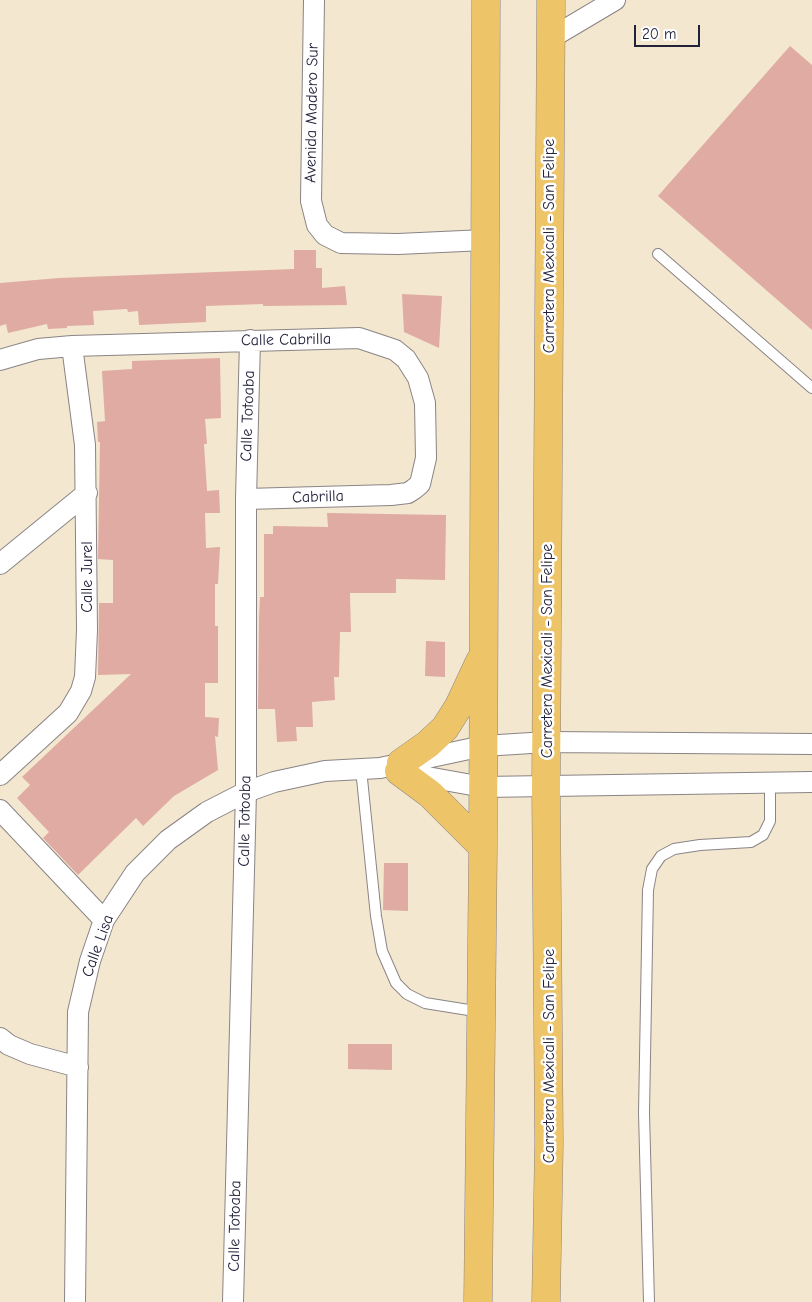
<!DOCTYPE html>
<html>
<head>
<meta charset="utf-8">
<style>
  body { margin:0 }
  #map { position:relative; width:812px; height:1302px; overflow:hidden; background:#f3e7cf; font-family:"Comic Neue",sans-serif }
  canvas { display:block }
  .scale { position:absolute; left:634px; top:25px; width:66px; height:22px; box-sizing:border-box; border:2px solid #22223b; border-top:0; padding-left:6px; font-size:15px; line-height:18px; white-space:nowrap; color:#22223b; -webkit-text-stroke:4px #fff; paint-order:stroke }
</style>
</head>
<body>
<div id="map">
<canvas width="812" height="1302"></canvas>
<div class="scale">20 m</div>
</div>
<script>
const g = document.querySelector('canvas').getContext('2d');
g.lineJoin = 'round';
function fill(path, color) {
  g.fillStyle = color;
  g.fill(path, 'evenodd');
}
function poly(rows) {
  const path = new Path2D();
  for (const r of rows) {
    path.moveTo(r[0], r[1]);
    for (let i = 2; i < r.length; i += 2) path.lineTo(r[i], r[i + 1]);
  }
  return path;
}
function stroke(path, color, width, dash) {
  g.strokeStyle = color;
  g.lineWidth = width;
  g.lineCap = dash ? 'butt' : 'round';
  g.setLineDash(dash || []);
  g.stroke(path);
}
function drawText(font, color, halo, rows, align = 'center') {
  g.font = font + ' "Comic Neue",sans-serif';
  g.lineWidth = 5;
  g.setLineDash([]);
  g.textBaseline = 'middle';
  g.strokeStyle = halo;
  g.fillStyle = color;
  for (const [text, x, y, turn = 0] of rows) {
    g.save();
    g.translate(x, y);
    g.rotate((+turn || 0) * Math.PI / 180);
    g.textAlign = isNaN(turn) ? turn : align;
    if (halo) g.strokeText(text, 0, 0);
    g.fillText(text, 0, 0);
    g.restore();
  }
}
fill(poly([
  [790,46,812,65,812,330,658,196],
  [294,250,316,250,316,268,322,268,322,288,345,286,347,305,263,306,263,304,206,306,206,322,139,325,138,311,128,312,127,309,93,311,94,325,67,326,67,328,48,329,47,324,8,333,6,324,0,326,0,283,59,278,294,269],
  [402,294,442,296,439,348,404,332],
  [220,358,221,418,205,419,207,444,204,444,207,491,219,490,220,513,205,513,206,548,220,547,218,584,215,584,215,626,218,626,218,683,205,683,205,717,219,718,218,737,215,736,218,770,174,796,143,826,136,818,78,875,43,838,49,832,17,798,30,785,22,777,131,674,98,675,99,603,113,603,113,560,98,559,100,442,98,442,97,422,105,421,102,371,132,369,132,361],
  [327,513,446,515,445,580,396,579,396,593,350,593,351,632,340,632,339,677,334,677,335,700,312,702,313,727,296,727,297,741,277,742,275,709,258,709,259,618,260,597,264,597,264,534,273,534,273,526,328,527],
  [426,641,445,642,445,677,425,676],
  [384,863,408,863,408,911,383,910],
  [348,1044,392,1044,392,1070,348,1069]
]), '#dfaba2');
const lane = poly([
  [658,254,812,388],
  [361,769,376,916,382,951,396,983,407,994,425,1003,481,1012],
  [649,1302,644,1113,648,890,652,869,661,856,674,849,700,845,751,842,763,835,770,821,770,784]
]);
const street = poly([
  [314,0,311,201,317,225,325,235,341,243,398,244,485,240],
  [551,38,615,0],
  [0,360,38,349,72,346,359,338,395,350,406,359,418,378,425,403,426,458,420,484,414,489,408,493,391,495,246,499],
  [0,564,87,493],
  [405,773,483,787,812,782],
  [0,775,68,713,81,691,85,677,87,630,85,445,72,346],
  [0,810,104,920],
  [0,1038,9,1045,30,1054,78,1067],
  [75,1302,78,1012,90,961,104,920,135,873,168,840,207,812,246,792,274,782,325,771,380,768,483,746,547,742,812,744],
  [233,1302,246,792,246,499,250,340]
]);
const highway = poly([
  [401,763,428,744,445,728,459,706,480,661],
  [399,771,430,794,483,847],
  [478,1302,483,847,486,0],
  [546,1302,549,1143,546,787,551,0]
]);
stroke(lane, '#8a8485', 12);
stroke(street, '#8a8485', 22);
stroke(highway, '#8a8485', 29);
stroke(lane, '#fff', 10);
stroke(street, '#fff', 20);
stroke(highway, '#eec469', 28);
drawText('16px', '#22223b', '#fff', [
  ["Avenida Madero Sur",312,113,-89],
  ["Carretera Mexicali - San Felipe",549,246,-90],
  ["Calle Cabrilla",286,340,-1],
  ["Calle Totoaba",248,416,-88],
  ["Cabrilla",318,497,-2],
  ["Calle Jurel",87,577,-90],
  ["Carretera Mexicali - San Felipe",547,651,-90],
  ["Calle Totoaba",245,821,-89],
  ["Calle Lisa",98,946,-70],
  ["Carretera Mexicali - San Felipe",549,1056,-90],
  ["Calle Totoaba",235,1226,-89]
]);
</script>
</body>
</html>
